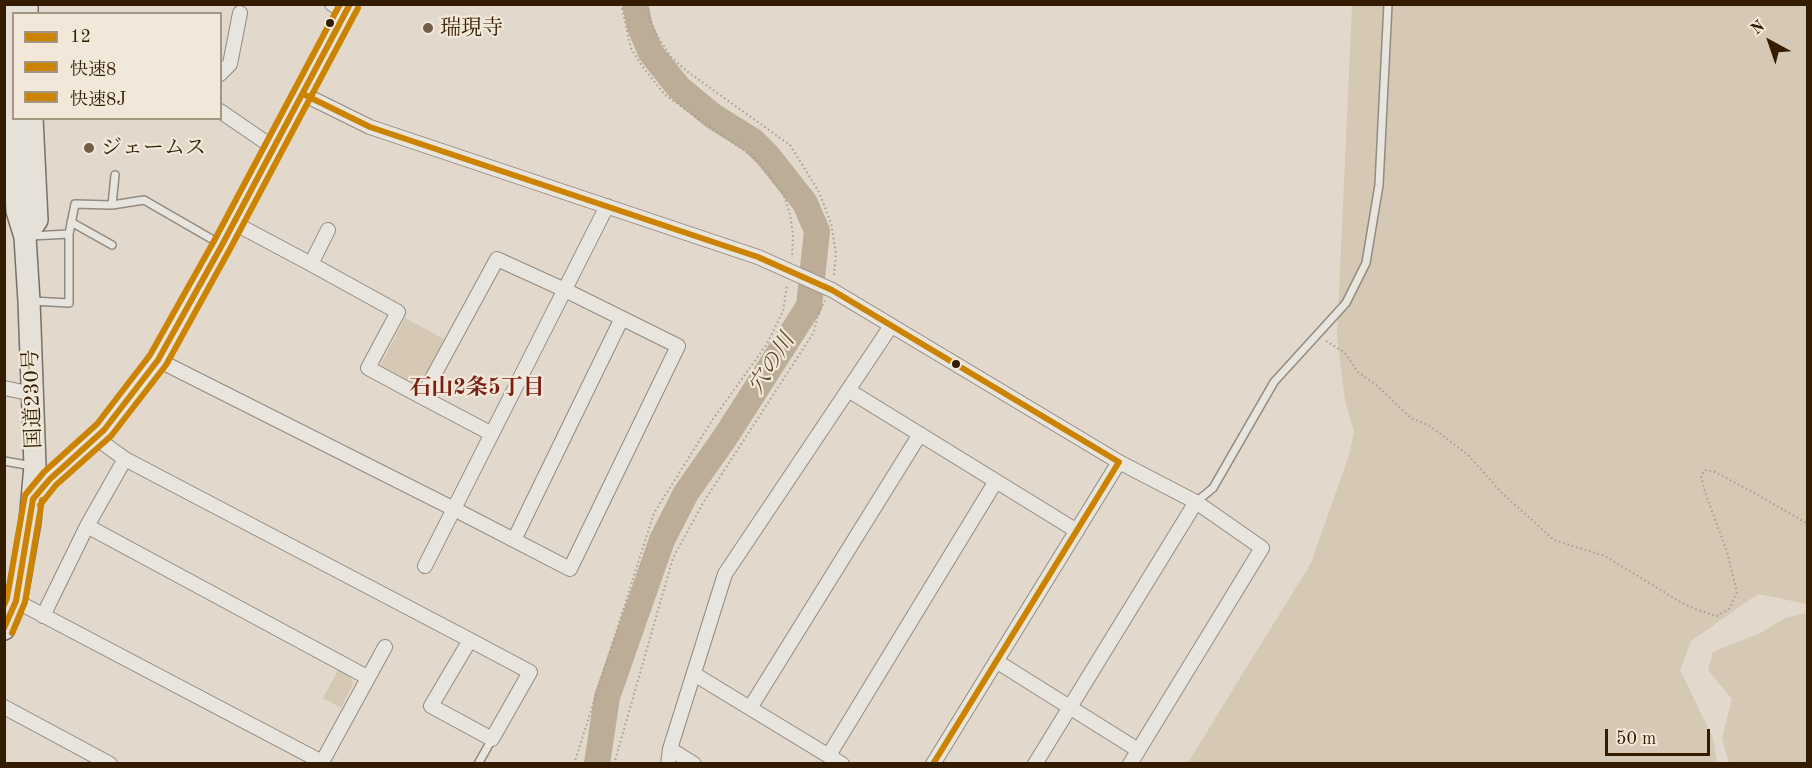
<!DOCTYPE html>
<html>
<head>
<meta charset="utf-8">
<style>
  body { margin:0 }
  #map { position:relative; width:1812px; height:768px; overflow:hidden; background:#e2d9cc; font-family:"Old Standard TT","Noto Serif JP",serif }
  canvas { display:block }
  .frame { position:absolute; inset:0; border:6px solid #341c00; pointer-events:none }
  .legend { position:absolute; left:12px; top:12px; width:210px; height:108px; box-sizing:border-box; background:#f1e8d9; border:2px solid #a59682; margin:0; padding:8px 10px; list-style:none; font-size:18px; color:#341c00 }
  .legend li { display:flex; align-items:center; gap:12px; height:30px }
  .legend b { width:30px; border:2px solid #a59682 }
  .north { position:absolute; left:1740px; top:12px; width:60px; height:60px; -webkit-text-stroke:4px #f1e8d9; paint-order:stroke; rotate:320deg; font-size:16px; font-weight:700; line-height:24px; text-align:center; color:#341c00 }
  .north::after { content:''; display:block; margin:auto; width:21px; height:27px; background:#341c00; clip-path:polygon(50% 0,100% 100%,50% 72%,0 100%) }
  .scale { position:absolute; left:1605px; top:729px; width:105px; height:27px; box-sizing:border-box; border:3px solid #341c00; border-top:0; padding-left:8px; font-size:18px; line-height:21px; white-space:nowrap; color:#341c00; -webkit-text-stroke:4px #f1e8d9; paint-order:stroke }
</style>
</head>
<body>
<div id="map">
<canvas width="1812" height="768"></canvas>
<div class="frame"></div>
<ul class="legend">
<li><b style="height:8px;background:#cc8300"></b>12</li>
<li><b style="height:8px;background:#cc8300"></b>快速8</li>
<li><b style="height:8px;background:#cc8300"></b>快速8J</li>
</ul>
<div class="north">N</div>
<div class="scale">50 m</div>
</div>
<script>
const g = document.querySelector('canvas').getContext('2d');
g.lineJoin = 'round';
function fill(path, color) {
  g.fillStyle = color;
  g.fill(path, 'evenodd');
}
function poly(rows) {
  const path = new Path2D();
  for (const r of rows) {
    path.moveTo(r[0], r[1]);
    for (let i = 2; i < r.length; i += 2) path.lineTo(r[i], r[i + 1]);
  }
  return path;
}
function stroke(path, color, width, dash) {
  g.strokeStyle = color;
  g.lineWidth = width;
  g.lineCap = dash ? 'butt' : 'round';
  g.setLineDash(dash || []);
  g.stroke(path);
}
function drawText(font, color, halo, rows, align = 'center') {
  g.font = font + ' "Old Standard TT","Noto Serif JP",serif';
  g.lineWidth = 4.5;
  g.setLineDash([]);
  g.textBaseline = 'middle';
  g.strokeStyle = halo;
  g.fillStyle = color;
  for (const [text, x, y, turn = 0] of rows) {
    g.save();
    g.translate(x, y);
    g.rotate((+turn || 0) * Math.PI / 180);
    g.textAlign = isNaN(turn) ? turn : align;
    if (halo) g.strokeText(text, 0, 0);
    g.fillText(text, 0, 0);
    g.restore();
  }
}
fill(poly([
  [1352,5,1807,5,1807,604,1758,594,1691,641,1680,670,1713,738,1717,763,1187,764,1311,563,1349,455,1354,432,1345,400,1337,336],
  [405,318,446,340,421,387,380,366],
  [1807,613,1807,763,1729,763,1722,738,1732,699,1708,670,1713,652,1760,633,1785,618],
  [338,670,351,677,353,684,341,708,323,698]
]), '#d5c8b5');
stroke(poly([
  [597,764,607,697,662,540,686,493,726,436,809,306,817,231,805,203,768,156,753,141,713,116,679,88,651,53,640,27,635,4]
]), '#bcad98', 26);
const service = poly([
  [112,205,115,175],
  [71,222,112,245],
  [31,236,69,234,75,204,112,205,144,200,222,245],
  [32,301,69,303,69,234],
  [4,461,32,466],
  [1196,502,1213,488,1274,382,1346,303,1366,263,1379,185,1388,4],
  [478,764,492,739]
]);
const minor = poly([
  [332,4,345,13],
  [220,74,230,64,240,13],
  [303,94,370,127,758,257,832,290,1119,462,1196,502,1262,548,1130,764],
  [220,111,274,148],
  [234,223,311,264,328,230],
  [311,264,398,312,368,368,422,397],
  [158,360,454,509,570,569,678,346,565,290,497,259,422,397,492,434],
  [4,388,33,394],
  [848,390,1077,531],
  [125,459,470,640,530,672,492,739,431,706,470,640],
  [87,526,367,677],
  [514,540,622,318],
  [425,566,607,206],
  [16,601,322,762],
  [43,616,87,526,125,459,96,438],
  [996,661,1138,750],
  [694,674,842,764],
  [4,707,110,764],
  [750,708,920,434],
  [670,749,694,764],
  [829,755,996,481],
  [321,764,385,647],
  [668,764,670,749,725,574,891,326],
  [933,764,1119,462],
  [1035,764,1196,502]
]);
const tertiary = poly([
  [33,499,50,479,104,430,158,360,222,245,350,4]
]);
const trunk = poly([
  [27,4,27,14],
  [25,237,37,220,32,118],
  [4,629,16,601,30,522,35,466,29,301,25,237,17,211,8,58,8,4]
]);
stroke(service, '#938a80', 10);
stroke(minor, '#938a80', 16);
stroke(tertiary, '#938a80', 20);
stroke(trunk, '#797065', 24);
stroke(poly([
  [621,4,631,48,642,66,665,95,756,159,783,193,790,214,793,236,792,258],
  [648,4,649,18,656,34,672,58,688,72,790,145,819,192,831,223,836,254,834,275],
  [1326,341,1344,352,1358,372,1376,385,1411,418,1430,426,1468,455,1502,493,1554,540,1605,556,1682,603,1698,610,1717,616,1729,609,1737,592,1727,552,1705,492,1701,476,1705,470,1715,472,1756,494,1808,524],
  [574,764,654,513,713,419,767,344,783,311,787,285],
  [614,764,673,558,703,503,814,332,817,318,825,300]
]), '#a59e96', 2, [1.5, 3]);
stroke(service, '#e8e4de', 7);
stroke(minor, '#e8e4de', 14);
stroke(tertiary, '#e8e4de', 16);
stroke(trunk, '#e5e0d8', 21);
stroke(poly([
  [303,94,370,127,758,257,832,290,1119,462],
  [33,499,50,479,104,430,158,360,222,245,350,4],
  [4,628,16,601,33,499],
  [933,764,1119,462]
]), '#cc8300', 6);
stroke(poly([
  [40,505,56,485,111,436,166,365,230,249,358,8],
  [12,633,25,602,42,500]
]), '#cc8300', 6);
stroke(poly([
  [4,605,7,598,25,495,44,472,97,424,150,355,214,241,340,4]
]), '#cc8300', 6);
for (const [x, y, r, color] of [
  [330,23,5,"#341c00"],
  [428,28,6,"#715e47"],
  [89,148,6,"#715e47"],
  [956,364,5,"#341c00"]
]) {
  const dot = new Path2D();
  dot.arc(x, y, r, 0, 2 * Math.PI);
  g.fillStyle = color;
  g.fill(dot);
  stroke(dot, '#f1e8d9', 2);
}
drawText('21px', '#341c00', '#f1e8d9', [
  ["瑞現寺",440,28],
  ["ジェームス",101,148]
], 'left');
drawText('21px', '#341c00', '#f1e8d9', [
  ["国道230号",33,399,-92]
]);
drawText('italic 22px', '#5e482d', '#f1e8d9', [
  ["穴の川",772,364,-58]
]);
drawText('bold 22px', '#7a1f14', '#f1e8d9', [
  ["石山2条5丁目",477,388]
]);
</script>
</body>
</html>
